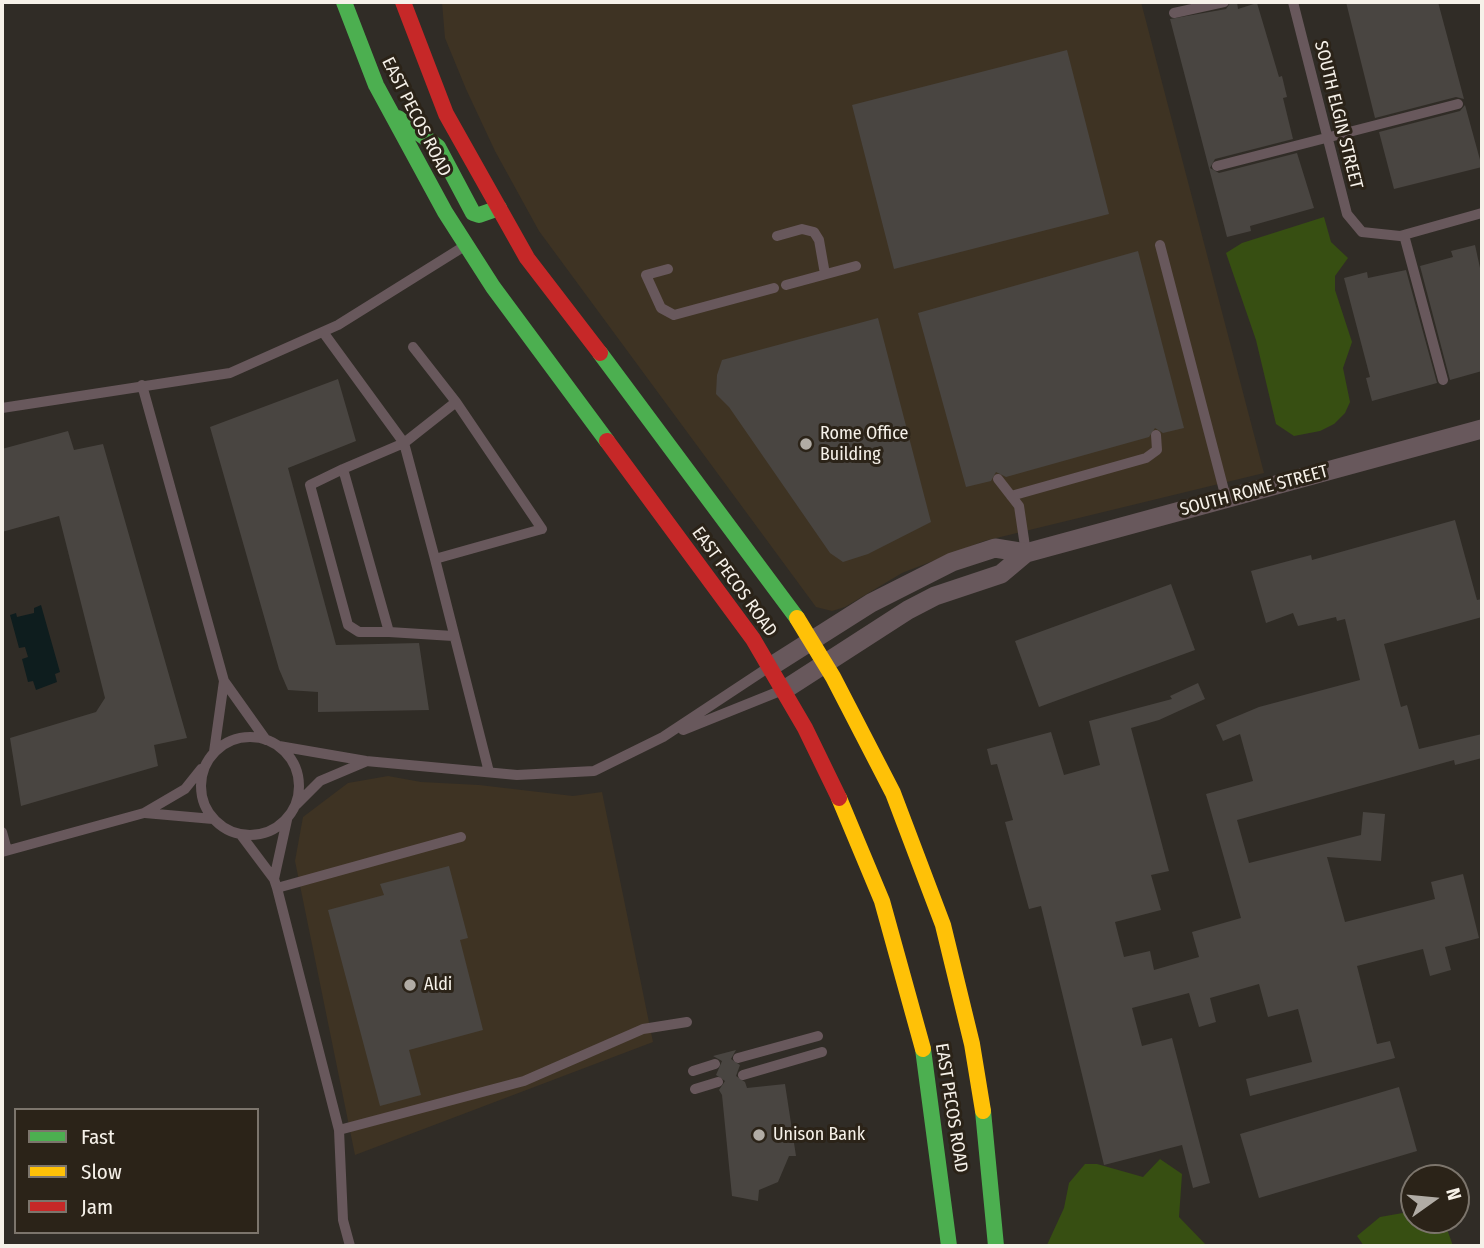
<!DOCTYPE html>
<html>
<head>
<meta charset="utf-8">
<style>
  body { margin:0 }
  #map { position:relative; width:1484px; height:1248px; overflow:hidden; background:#302c26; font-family:"Fira Sans Condensed",sans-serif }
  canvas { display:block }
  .frame { position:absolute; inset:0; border:4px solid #f6f1e9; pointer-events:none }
  .legend { position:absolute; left:14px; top:1108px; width:245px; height:126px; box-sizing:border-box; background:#2b2318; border:2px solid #7c756c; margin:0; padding:9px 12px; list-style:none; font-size:21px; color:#f6f1e9 }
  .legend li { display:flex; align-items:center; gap:14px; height:35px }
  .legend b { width:35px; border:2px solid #7c756c }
  .north { position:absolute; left:1400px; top:1164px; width:70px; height:70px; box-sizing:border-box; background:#2b2318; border:2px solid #7c756c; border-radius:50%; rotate:75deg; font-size:19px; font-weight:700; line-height:28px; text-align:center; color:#f6f1e9 }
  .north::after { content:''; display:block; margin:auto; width:24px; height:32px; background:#b1aca5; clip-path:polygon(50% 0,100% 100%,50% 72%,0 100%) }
</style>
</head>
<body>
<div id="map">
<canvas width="1484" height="1248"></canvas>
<div class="frame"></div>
<ul class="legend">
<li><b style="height:9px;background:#4caf50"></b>Fast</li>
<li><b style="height:9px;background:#ffc107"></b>Slow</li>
<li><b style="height:9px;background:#c62828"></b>Jam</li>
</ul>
<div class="north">N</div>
</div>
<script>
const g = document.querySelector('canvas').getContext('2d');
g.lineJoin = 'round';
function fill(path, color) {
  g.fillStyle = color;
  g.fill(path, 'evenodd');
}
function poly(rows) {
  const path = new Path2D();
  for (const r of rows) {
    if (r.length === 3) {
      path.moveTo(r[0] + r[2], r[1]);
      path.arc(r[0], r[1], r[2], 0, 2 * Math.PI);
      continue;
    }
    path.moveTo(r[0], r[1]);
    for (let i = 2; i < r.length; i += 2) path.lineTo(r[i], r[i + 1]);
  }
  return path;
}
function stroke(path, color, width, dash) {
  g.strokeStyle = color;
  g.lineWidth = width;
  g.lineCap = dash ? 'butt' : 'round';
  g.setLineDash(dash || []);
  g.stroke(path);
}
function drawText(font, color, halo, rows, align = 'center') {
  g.font = font + ' "Fira Sans Condensed",sans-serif';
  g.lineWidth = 6;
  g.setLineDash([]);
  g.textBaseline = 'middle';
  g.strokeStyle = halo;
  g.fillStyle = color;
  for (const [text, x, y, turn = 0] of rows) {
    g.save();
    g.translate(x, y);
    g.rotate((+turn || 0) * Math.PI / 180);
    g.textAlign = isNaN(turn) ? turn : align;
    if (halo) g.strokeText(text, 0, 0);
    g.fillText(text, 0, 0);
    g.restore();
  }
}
fill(poly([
  [442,2,1141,2,1264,473,984,541,902,573,845,607,832,611,816,607,539,231,495,151,466,89,445,38],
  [388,776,421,782,479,785,573,796,602,792,653,1042,355,1155,295,861,303,817,348,783]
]), '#3e3323');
fill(poly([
  [1324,217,1331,242,1348,258,1335,276,1335,290,1352,342,1343,368,1350,402,1345,413,1334,424,1320,431,1294,436,1276,424,1256,340,1226,253,1242,243],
  [1160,1159,1182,1174,1179,1217,1207,1246,1047,1245,1064,1208,1069,1183,1085,1164,1097,1164,1143,1177],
  [1414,1211,1414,1220,1432,1220,1447,1229,1453,1246,1364,1246,1357,1236,1380,1217]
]), '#374f12');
fill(poly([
  [41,605,60,672,55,674,57,682,36,690,33,681,28,682,22,659,28,657,25,647,19,648,10,615,16,613,17,617,34,613,34,608]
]), '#0e1d1e');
fill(poly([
  [1231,2,1237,2,1238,9,1257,3,1279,77,1282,76,1287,97,1283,98,1293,139,1215,159,1210,168,1219,173,1297,153,1314,208,1250,226,1251,231,1227,237,1170,19,1226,9],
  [1346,2,1438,2,1464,99,1456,97,1375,118],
  [1067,50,1109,214,894,269,852,105],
  [1465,105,1482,167,1394,189,1379,132,1460,111],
  [1475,245,1482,277,1482,371,1450,380,1420,266,1453,257,1451,251],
  [1138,251,1184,428,1163,433,1155,428,1149,437,1006,477,996,472,991,481,966,487,918,313],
  [1406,270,1437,383,1372,401,1366,378,1370,377,1344,278,1367,272,1368,278],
  [878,318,931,522,868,554,843,562,830,553,729,407,716,394,717,375,722,360],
  [338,379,356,441,288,468,336,645,419,643,429,710,318,712,318,692,288,690,279,669,210,427],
  [68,431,74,450,103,444,187,738,154,745,158,766,21,806,10,738,96,712,105,698,59,516,2,532,2,449],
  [1455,520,1477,600,1482,599,1482,617,1384,644,1401,707,1407,705,1419,749,1482,734,1482,758,1455,765,1454,760,1237,820,1249,863,1361,835,1363,812,1385,814,1381,861,1327,857,1345,922,1435,899,1431,882,1463,874,1479,938,1445,947,1451,970,1430,976,1423,949,1357,966,1377,1044,1390,1041,1395,1058,1250,1096,1246,1079,1312,1062,1298,1009,1268,1017,1259,984,1210,998,1216,1022,1199,1027,1189,993,1132,1008,1142,1046,1172,1038,1210,1183,1193,1188,1182,1145,1104,1165,1041,906,1029,909,1005,822,1013,820,997,764,991,765,987,749,1051,732,1064,775,1100,765,1089,721,1172,699,1170,696,1198,683,1205,699,1159,720,1131,728,1169,871,1151,875,1161,910,1115,922,1124,957,1150,951,1154,970,1199,957,1192,932,1241,918,1206,794,1253,781,1240,734,1223,741,1216,725,1259,707,1360,680,1345,619,1337,621,1336,617,1298,626,1293,613,1266,623,1251,571,1311,555,1312,560],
  [1171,584,1195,650,1039,707,1015,641],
  [449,866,468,938,460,940,483,1030,409,1050,421,1095,380,1106,328,910,384,895,380,884],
  [736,1050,731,1059,740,1065,736,1076,745,1082,747,1088,785,1084,796,1156,789,1156,778,1182,759,1190,758,1201,732,1196,722,1095,719,1090,725,1081,716,1075,722,1061,713,1056],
  [1399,1087,1417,1151,1259,1198,1240,1134]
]), '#494541');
stroke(poly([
  [1293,2,1347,214,1362,232,1400,236,1482,213],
  [1174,13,1224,2],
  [1217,166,1458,104],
  [1404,235,1443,380],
  [777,236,802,229,814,232,819,240,825,274],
  [1160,245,1226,498],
  [668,269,646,275,661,308,674,315,774,288],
  [786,285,856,266],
  [323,332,404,443,435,559],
  [413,347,456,402,404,443,343,469,389,632,453,636],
  [142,385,224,681,266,740],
  [456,402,542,529,435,559,489,772],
  [2,408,230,373,338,325,463,247],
  [343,469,310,485,348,625,359,632,389,632],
  [998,479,1019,506,1026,553],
  [1011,496,1146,458,1157,450,1156,435],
  [683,730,780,691],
  [250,786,49],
  [279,746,366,761,517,775,594,771,663,737,766,669],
  [214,752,224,681],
  [296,805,320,781,365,762],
  [145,813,213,819],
  [2,832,7,850],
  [241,835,274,879,277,888,339,1130,343,1220,350,1246],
  [2,852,144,813,185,789,201,769],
  [274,879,287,820],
  [277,888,461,837],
  [738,1058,818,1036],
  [693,1071,715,1064],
  [743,1075,822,1052],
  [695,1089,718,1082],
  [339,1130,524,1081,643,1029,687,1022]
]), '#68585c', 10);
stroke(poly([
  [770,667,871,603,952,562,995,548,1026,553],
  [784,690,908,610,935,596,1001,574,1026,553,1482,429]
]), '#68585c', 19);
stroke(poly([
  [344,2,376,85,445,212,493,287,607,441],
  [398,118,438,147,473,213,479,215,499,208],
  [600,353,797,618],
  [923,1049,949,1246],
  [983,1111,996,1246]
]), '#4caf50', 16);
stroke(poly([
  [797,618,833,677,893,793,943,925,972,1044,983,1111],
  [839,798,882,901,923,1049]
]), '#ffc107', 16);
stroke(poly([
  [403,2,446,114,527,258,600,353],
  [607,441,753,639,805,728,839,798]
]), '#c62828', 16);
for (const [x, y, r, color] of [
  [806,444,7,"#b1aca5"],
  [410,985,7,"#b1aca5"],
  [759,1135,7,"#b1aca5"]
]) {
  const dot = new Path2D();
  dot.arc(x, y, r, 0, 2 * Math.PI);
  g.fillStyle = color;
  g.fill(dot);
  stroke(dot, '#2b2318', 2.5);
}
drawText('18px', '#f6f1e9', '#2b2318', [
  ["SOUTH ELGIN STREET",1338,115,76],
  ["EAST PECOS ROAD",416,117,63],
  ["SOUTH ROME STREET",1254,491,-15],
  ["EAST PECOS ROAD",734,582,54],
  ["EAST PECOS ROAD",951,1108,81]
]);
drawText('18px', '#f6f1e9', '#2b2318', [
  ["Rome Office",820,434],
  ["Building",820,455],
  ["Aldi",424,985],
  ["Unison Bank",773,1135]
], 'left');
</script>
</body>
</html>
